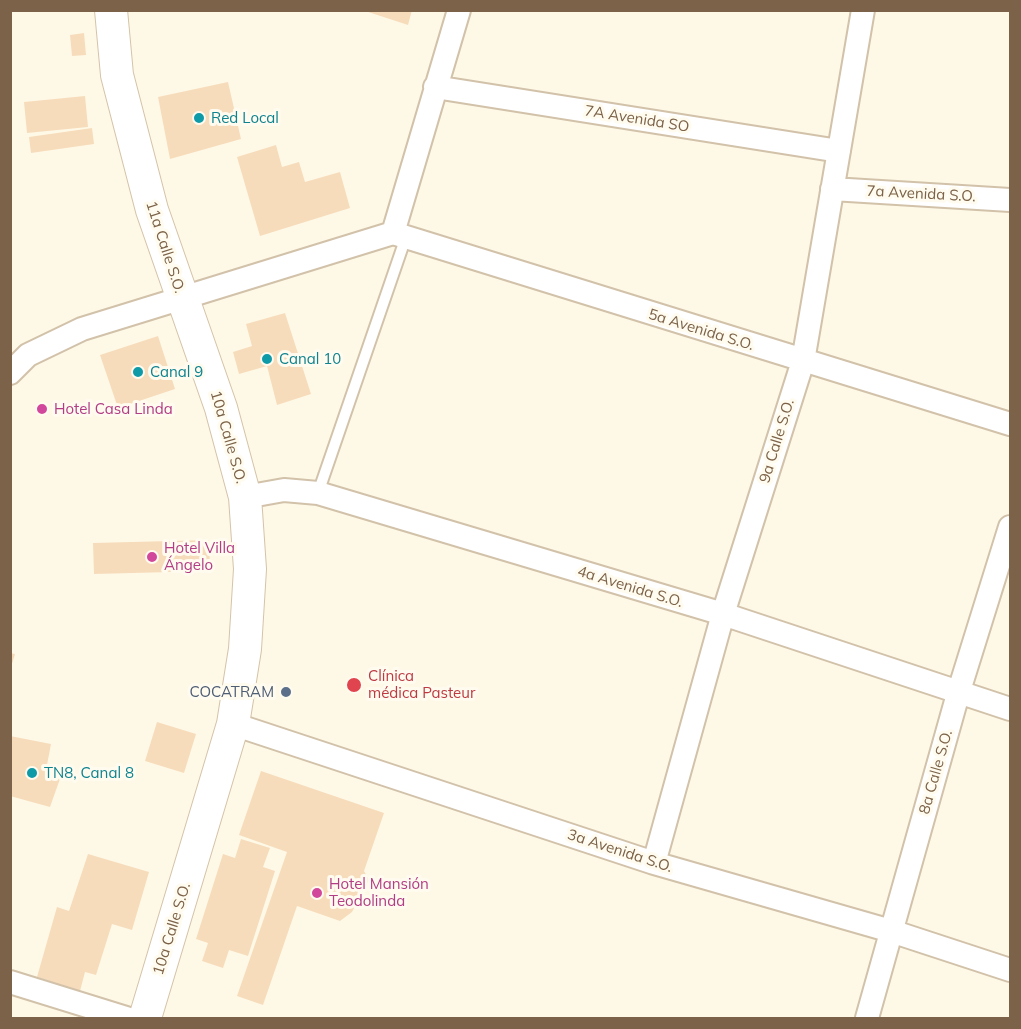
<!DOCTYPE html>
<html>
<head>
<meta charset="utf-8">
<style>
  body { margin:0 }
  #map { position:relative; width:1021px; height:1029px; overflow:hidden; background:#fef9e7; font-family:Mulish,sans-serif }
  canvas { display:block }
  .frame { position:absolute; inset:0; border:12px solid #7b6248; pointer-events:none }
</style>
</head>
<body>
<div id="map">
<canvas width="1021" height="1029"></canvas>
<div class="frame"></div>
</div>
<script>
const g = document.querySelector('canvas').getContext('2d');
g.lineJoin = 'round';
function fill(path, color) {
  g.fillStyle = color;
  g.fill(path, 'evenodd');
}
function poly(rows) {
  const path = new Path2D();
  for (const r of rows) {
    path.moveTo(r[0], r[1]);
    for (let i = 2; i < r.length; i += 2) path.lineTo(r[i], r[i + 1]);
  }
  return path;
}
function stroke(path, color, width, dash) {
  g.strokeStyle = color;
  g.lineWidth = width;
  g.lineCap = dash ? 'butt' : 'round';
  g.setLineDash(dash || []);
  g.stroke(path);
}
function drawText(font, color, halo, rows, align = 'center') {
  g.font = font + ' Mulish,sans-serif';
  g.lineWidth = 6;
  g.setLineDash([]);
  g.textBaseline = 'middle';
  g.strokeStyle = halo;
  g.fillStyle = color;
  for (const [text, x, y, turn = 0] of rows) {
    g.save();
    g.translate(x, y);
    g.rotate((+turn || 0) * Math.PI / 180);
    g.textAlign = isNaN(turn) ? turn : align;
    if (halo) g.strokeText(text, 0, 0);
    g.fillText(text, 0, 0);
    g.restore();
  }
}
fill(poly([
  [362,10,412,10,408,25],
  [84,33,86,55,72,56,70,35],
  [228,82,241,139,170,159,158,97],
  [85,96,88,127,27,133,24,102],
  [92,128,94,144,31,153,29,137],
  [276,145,282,167,299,162,305,182,340,172,350,208,260,236,237,157],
  [285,313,311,394,277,405,267,366,239,374,233,352,252,346,246,324],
  [158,336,175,389,118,408,100,355],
  [209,540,210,571,94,574,93,543],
  [10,653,15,654,11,667,10,667],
  [157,722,196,734,184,773,145,761],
  [10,736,51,744,46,770,61,776,50,807,10,796],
  [261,771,384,813,364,871,369,880,352,912,340,921,297,906,263,1005,237,996,287,852,239,835],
  [241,839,270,848,263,867,275,871,248,956,229,950,223,968,202,961,208,943,196,939,223,854,235,858],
  [88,854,149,872,132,930,112,924,96,975,85,972,80,991,37,977,57,907,69,911]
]), '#f7dcbb');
const lane = poly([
  [318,493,406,237]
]);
const street = poly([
  [435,87,839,151],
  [832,189,1010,200],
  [393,233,1010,424],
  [393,233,459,10],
  [10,373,28,355,82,329,393,233],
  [245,497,284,490,318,493,723,614,1010,709],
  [233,724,654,863,891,931,1010,970],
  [654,863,723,614,803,361,863,10],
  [10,982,126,1018],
  [867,1018,958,694,1010,527]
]);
const secondary = poly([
  [111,10,117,75,152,210,221,408,245,497,250,569,245,649,233,724,145,1018]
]);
stroke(lane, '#d2c2aa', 14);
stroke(street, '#d2c2aa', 26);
stroke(secondary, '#d5c3a8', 34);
stroke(lane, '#fff', 10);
stroke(street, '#fff', 22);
stroke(secondary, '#fff', 32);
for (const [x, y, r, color] of [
  [199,118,6,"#0f9aa8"],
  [267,359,6,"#0f9aa8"],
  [138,372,6,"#0f9aa8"],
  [42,409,6,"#d1479c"],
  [152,557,6,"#d1479c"],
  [354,685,8,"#e0444e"],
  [286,692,6,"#5c6f8a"],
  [32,773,6,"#0f9aa8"],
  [317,893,6,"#d1479c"]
]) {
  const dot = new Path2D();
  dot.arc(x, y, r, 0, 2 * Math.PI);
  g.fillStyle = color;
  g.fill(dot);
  stroke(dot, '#fffbef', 2);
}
drawText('15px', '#0d838f', '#fffbef', [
  ["Red Local",211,118],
  ["Canal 10",279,359],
  ["Canal 9",150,372],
  ["TN8, Canal 8",44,773]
], 'left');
drawText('15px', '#7b6248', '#fffbef', [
  ["7A Avenida SO",637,119,9],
  ["7a Avenida S.O.",921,194,3],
  ["11a Calle S.O.",165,247,72],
  ["5a Avenida S.O.",701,330,17],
  ["10a Calle S.O.",228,437,74],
  ["9a Calle S.O.",777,441,-73],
  ["4a Avenida S.O.",630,587,17],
  ["8a Calle S.O.",936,772,-74],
  ["3a Avenida S.O.",620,851,18],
  ["10a Calle S.O.",172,929,-73]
]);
drawText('15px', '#b23c85', '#fffbef', [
  ["Hotel Casa Linda",54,409],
  ["Hotel Villa",164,548],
  ["Ángelo",164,565],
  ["Hotel Mansión",329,884],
  ["Teodolinda",329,901]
], 'left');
drawText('15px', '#be3a42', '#fffbef', [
  ["Clínica",368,676],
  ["médica Pasteur",368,693]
], 'left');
drawText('15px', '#4e5e75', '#fffbef', [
  ["COCATRAM",274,692]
], 'right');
</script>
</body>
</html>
